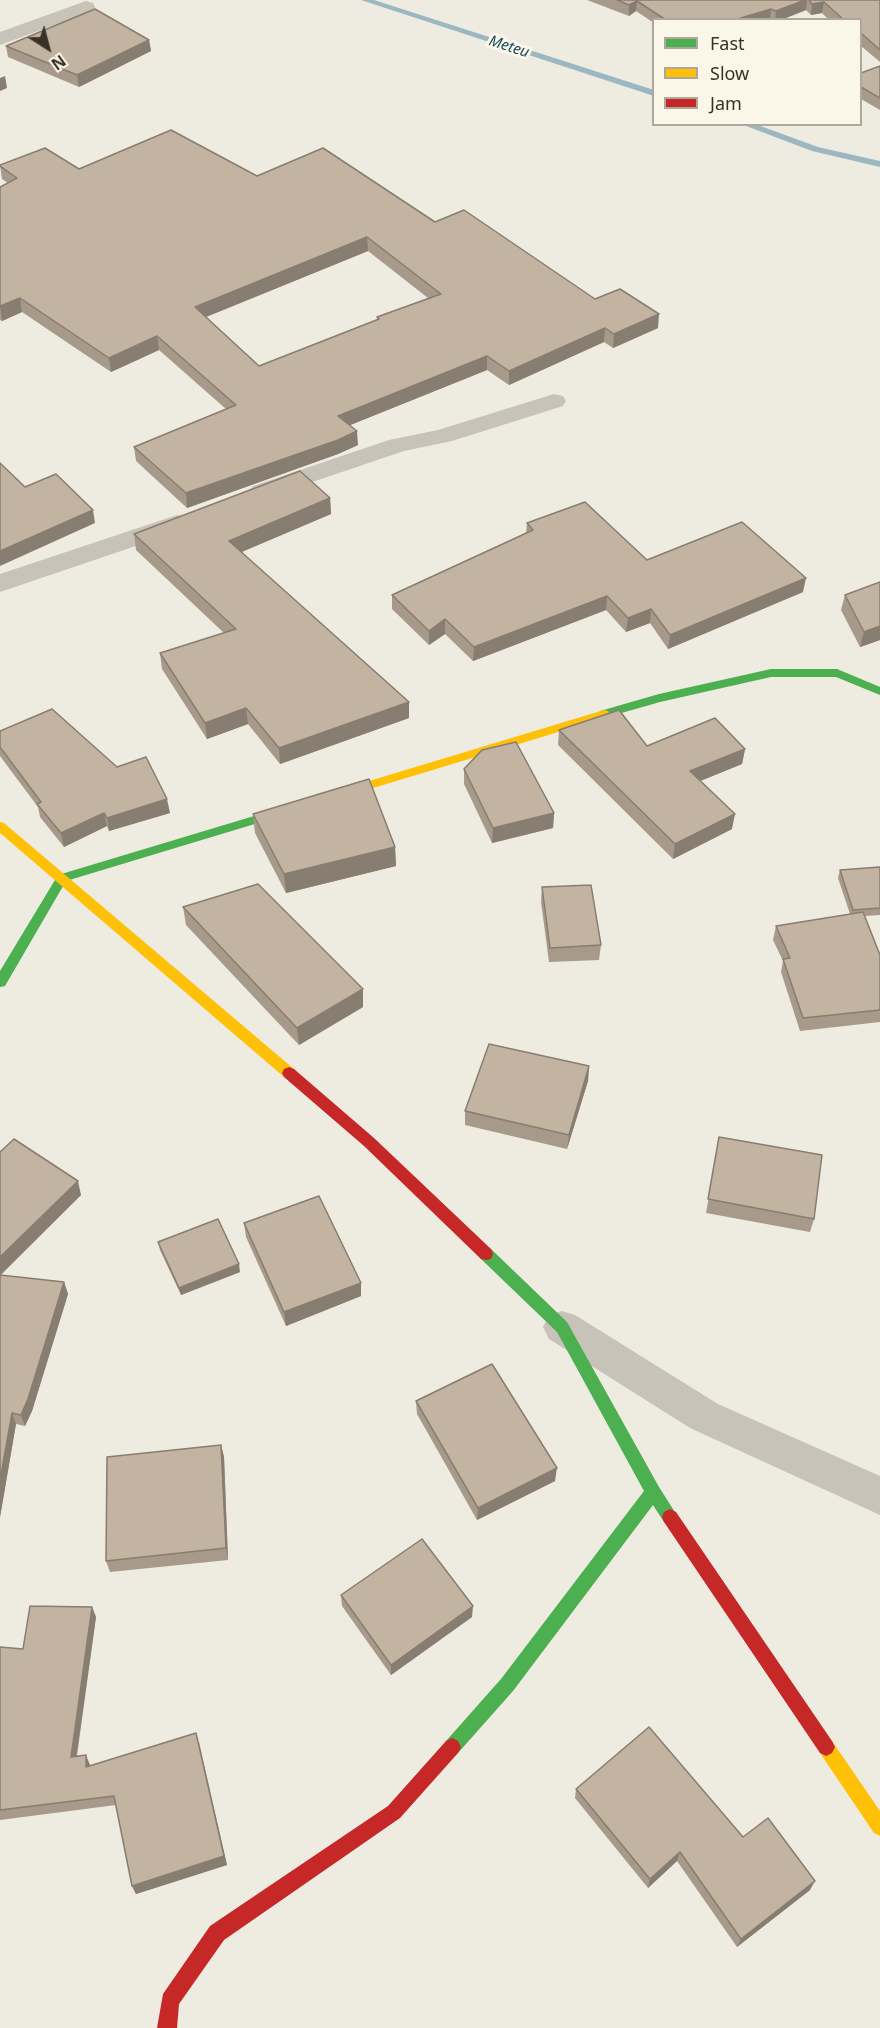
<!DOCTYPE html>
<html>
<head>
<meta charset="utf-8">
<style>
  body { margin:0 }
  #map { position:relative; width:880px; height:2028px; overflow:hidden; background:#eeebe1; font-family:"Noto Sans",sans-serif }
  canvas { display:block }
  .legend { position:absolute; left:652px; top:18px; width:210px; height:108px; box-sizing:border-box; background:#fbf7e8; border:2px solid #ada89b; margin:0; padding:8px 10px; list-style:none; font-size:18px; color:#383127 }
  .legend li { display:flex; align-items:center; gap:12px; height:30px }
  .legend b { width:30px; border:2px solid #ada89b }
  .north { position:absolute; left:18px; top:18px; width:60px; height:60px; -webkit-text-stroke:4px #fbf7e8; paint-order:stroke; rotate:144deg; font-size:16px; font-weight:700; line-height:24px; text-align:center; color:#383127 }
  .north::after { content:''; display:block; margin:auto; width:21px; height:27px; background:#383127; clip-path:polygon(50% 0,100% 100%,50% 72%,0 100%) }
</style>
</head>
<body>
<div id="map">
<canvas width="880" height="2028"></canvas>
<ul class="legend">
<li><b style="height:8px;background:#4caf50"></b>Fast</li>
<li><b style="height:8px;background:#ffc107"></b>Slow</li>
<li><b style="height:8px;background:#c62828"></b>Jam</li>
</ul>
<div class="north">N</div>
</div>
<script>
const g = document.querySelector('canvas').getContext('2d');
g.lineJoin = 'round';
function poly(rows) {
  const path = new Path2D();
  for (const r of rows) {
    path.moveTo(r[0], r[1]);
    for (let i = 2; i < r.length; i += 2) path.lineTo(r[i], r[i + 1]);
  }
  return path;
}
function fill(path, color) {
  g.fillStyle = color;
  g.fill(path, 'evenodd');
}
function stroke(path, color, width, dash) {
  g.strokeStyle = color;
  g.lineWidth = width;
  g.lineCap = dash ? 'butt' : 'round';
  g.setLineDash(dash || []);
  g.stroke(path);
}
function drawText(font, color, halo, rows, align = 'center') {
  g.font = font + ' "Noto Sans",sans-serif';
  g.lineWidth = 6;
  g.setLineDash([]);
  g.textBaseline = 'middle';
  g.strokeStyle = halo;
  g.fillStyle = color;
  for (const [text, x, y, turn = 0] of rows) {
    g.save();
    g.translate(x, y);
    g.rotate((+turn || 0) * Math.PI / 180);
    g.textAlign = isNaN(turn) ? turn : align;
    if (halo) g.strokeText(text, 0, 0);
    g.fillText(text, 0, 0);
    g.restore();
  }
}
fill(poly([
  [361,0,374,0,654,90,654,96,361,0],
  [741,124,755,124,818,147,880,161,880,167,812,151,741,124]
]), '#9bb8c1');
fill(poly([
  [86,1,93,3,95,7,93,11,0,45,0,32,86,1],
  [554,394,563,396,566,401,563,406,452,441,404,451,271,496,262,499,253,496,249,491,253,486,389,440,438,430,554,394],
  [177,515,186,517,190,523,186,529,0,592,0,574,177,515],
  [562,1311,575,1315,718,1404,880,1476,880,1515,690,1428,549,1339,543,1327,549,1315,562,1311]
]), '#c7c3b9');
fill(poly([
  [771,669,837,669,880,687,880,695,836,677,771,677,660,702,604,718,598,714,600,711,659,694,771,669],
  [264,813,268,814,270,817,268,820,66,881,5,986,0,987,0,971,58,875,264,813],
  [486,1248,491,1249,567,1322,659,1487,678,1517,676,1522,670,1525,664,1522,653,1505,513,1691,458,1753,452,1756,446,1753,443,1747,446,1741,501,1679,644,1491,557,1332,481,1259,479,1254,481,1249,486,1248]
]), '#4caf50');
fill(poly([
  [604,710,608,711,610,714,608,717,264,821,258,817,260,814,604,710],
  [0,822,4,823,294,1069,296,1073,294,1077,284,1077,0,833,0,822],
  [826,1738,832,1741,880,1811,880,1836,874,1833,820,1753,817,1747,820,1741,826,1738]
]), '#ffc107');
fill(poly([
  [289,1067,294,1069,374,1138,491,1249,493,1254,491,1259,486,1260,481,1259,364,1146,284,1077,282,1073,284,1069,289,1067],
  [670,1509,676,1512,832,1741,835,1747,832,1753,826,1756,820,1753,664,1522,662,1517,664,1512,670,1509],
  [452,1738,458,1741,461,1747,458,1753,400,1818,224,1940,179,2004,177,2028,157,2028,163,1994,210,1926,388,1806,446,1741,452,1738]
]), '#c62828');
fill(poly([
  [587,0,880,0,880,62,861,46,861,20,829,20,822,13,811,15,806,10,781,20,654,20,654,23,636,11,629,16],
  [149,40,151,51,79,87,8,57,6,46],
  [880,66,880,110,861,99,861,73],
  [0,165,79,169,257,176,435,222,595,299,658,328,613,348,604,342,509,385,487,370,350,425,358,445,338,454,187,508,136,461,134,447,226,409,159,350,111,372,22,312,2,321,0,320,0,187,8,183,2,179],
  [368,251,428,298,377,317,377,320,259,366,206,317],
  [330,498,331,514,241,552,409,702,409,718,280,764,248,724,207,739,162,669,160,653,224,633,136,550,134,534],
  [527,523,647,560,803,592,668,649,650,623,626,632,606,610,473,661,445,634,429,645,392,609,392,595,526,533],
  [880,582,880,640,860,647,841,610,845,595],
  [559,730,647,746,745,749,742,764,700,781,732,829,673,859,558,745],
  [0,731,117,767,170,813,109,831,107,826,64,847,40,817,38,807,0,756],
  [464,769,554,813,553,828,492,843,464,784],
  [253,814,395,847,396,866,286,893,255,833],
  [880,867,880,915,865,916,880,955,880,1022,800,1031,781,972,783,961,773,940,776,926,850,914,838,878,840,870],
  [542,887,601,945,599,960,549,962,541,902],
  [183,907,363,989,363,1007,299,1045,186,925],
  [589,1066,588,1081,567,1149,465,1125,465,1111],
  [719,1137,814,1219,810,1232,706,1213],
  [0,1152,81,1195,1,1275,64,1282,68,1294,32,1411,25,1426,16,1424,0,1517],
  [244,1223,361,1296,286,1326,246,1237],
  [158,1242,240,1272,181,1295,160,1250],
  [416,1401,555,1481,477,1520,417,1414],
  [221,1445,224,1457,228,1560,110,1572,106,1561],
  [341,1595,472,1617,391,1675,342,1606],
  [92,1607,96,1617,77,1756,90,1765,90,1766,199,1742,227,1865,136,1894,132,1886,116,1805,0,1820,0,1647,23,1649],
  [576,1789,743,1837,810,1890,737,1947,677,1861,648,1888,575,1798]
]), '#a89a8a');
fill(poly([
  [805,0,807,0,806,10,781,20,775,20,776,11],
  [637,1,636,11,629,16,629,5],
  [824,2,822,13,811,15,812,4],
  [771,9,770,20,734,20],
  [149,40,151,51,79,87,77,75],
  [5,76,7,88,0,91,0,78],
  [367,237,368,251,196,321,195,307],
  [20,298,22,312,2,321,0,306],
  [659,314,658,328,613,348,614,334],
  [605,328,604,342,509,385,509,371],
  [157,336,159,350,111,372,109,358],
  [487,356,487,370,338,430,338,416],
  [357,431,358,445,338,454,187,508,186,493],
  [330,498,331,514,230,557,229,541],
  [93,510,95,523,0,566,0,551],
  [806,578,803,592,668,649,670,635],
  [607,596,606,610,473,661,474,647],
  [651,609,650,623,626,632,628,618],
  [445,619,445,634,429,645,429,631],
  [880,626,880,640,860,647,864,632],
  [409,702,409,718,280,764,279,748],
  [246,708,248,724,207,739,205,723],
  [745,749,742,764,688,786,690,771],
  [167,799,170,813,109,831,107,818],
  [104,813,107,826,64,847,61,833],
  [554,813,553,828,492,843,493,828],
  [735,814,732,829,673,859,675,844],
  [395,847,396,866,286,893,284,874],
  [363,989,363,1007,299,1045,297,1028],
  [589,1066,588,1081,567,1149,569,1135],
  [78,1181,81,1195,0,1275,0,1257],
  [239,1264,240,1272,181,1295,179,1288],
  [64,1282,68,1294,32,1411,25,1426,21,1415],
  [361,1283,361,1296,286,1326,284,1312],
  [12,1413,16,1424,0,1517,0,1480],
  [221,1445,224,1457,228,1560,226,1548],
  [557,1468,555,1481,477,1520,478,1508],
  [473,1606,472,1617,391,1675,391,1665],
  [92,1607,96,1617,75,1766,71,1757],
  [196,1733,227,1865,136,1894,132,1886],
  [86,1755,90,1765,90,1776,86,1767],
  [680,1852,677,1861,648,1888,650,1879],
  [815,1881,810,1890,737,1947,741,1939]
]), '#887d71');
const building = poly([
  [617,0,805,0,776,11,771,9,734,20,666,20,637,1,629,5,617,0],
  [809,0,880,0,880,50,861,33,861,20,844,20,824,2,812,4,809,0],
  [95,9,149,40,77,75,6,46,95,9],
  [880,66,880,98,861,87,861,73,880,66],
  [171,130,257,176,323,148,435,222,464,210,595,299,620,289,659,314,614,334,605,328,509,371,487,356,338,416,357,431,338,440,186,493,134,447,236,405,157,336,109,358,20,298,0,306,0,187,17,178,0,166,0,165,45,148,79,169,171,130],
  [367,237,441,294,377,317,379,319,259,366,195,307,367,237],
  [0,463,25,487,56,474,93,510,0,551,0,463],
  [300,471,330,498,229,541,409,702,279,748,246,708,205,723,160,653,236,629,134,534,300,471],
  [585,502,647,560,742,522,806,578,670,635,651,609,628,618,607,596,474,647,445,619,429,631,392,595,533,530,527,523,585,502],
  [880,582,880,626,864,632,845,595,880,582],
  [52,709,117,767,146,757,167,799,107,818,104,813,61,833,37,804,41,802,0,747,0,731,52,709],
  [619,710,647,746,715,718,745,749,690,771,735,814,675,844,559,730,619,710],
  [516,742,554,813,493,828,464,769,482,750,516,742],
  [369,779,395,847,284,874,253,814,369,779],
  [880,867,880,908,853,910,840,870,880,867],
  [258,884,363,989,297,1028,183,907,258,884],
  [591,885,601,945,550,948,542,887,591,885],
  [863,912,880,955,880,1010,803,1018,783,959,790,958,776,926,863,912],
  [489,1044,589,1066,569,1135,465,1111,489,1044],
  [719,1137,822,1155,814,1219,708,1199,719,1137],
  [14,1139,78,1181,0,1257,0,1152,14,1139],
  [319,1196,361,1283,284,1312,244,1223,319,1196],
  [218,1219,239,1264,179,1288,158,1242,218,1219],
  [0,1275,64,1282,28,1399,21,1415,12,1413,0,1480,0,1275],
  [492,1364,557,1468,478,1508,416,1401,492,1364],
  [221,1445,226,1548,106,1561,107,1457,221,1445],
  [422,1539,473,1606,391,1665,341,1595,422,1539],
  [30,1606,92,1607,71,1757,86,1755,86,1767,196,1733,224,1856,132,1886,114,1796,0,1810,0,1647,23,1649,30,1606],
  [649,1727,743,1837,768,1818,815,1881,741,1939,680,1852,650,1879,576,1789,649,1727]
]);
fill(building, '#c3b3a1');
stroke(building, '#887d71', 1.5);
drawText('italic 15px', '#19485e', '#fbf7e8', [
  ["Meteu",509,47,18]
]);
</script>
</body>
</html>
